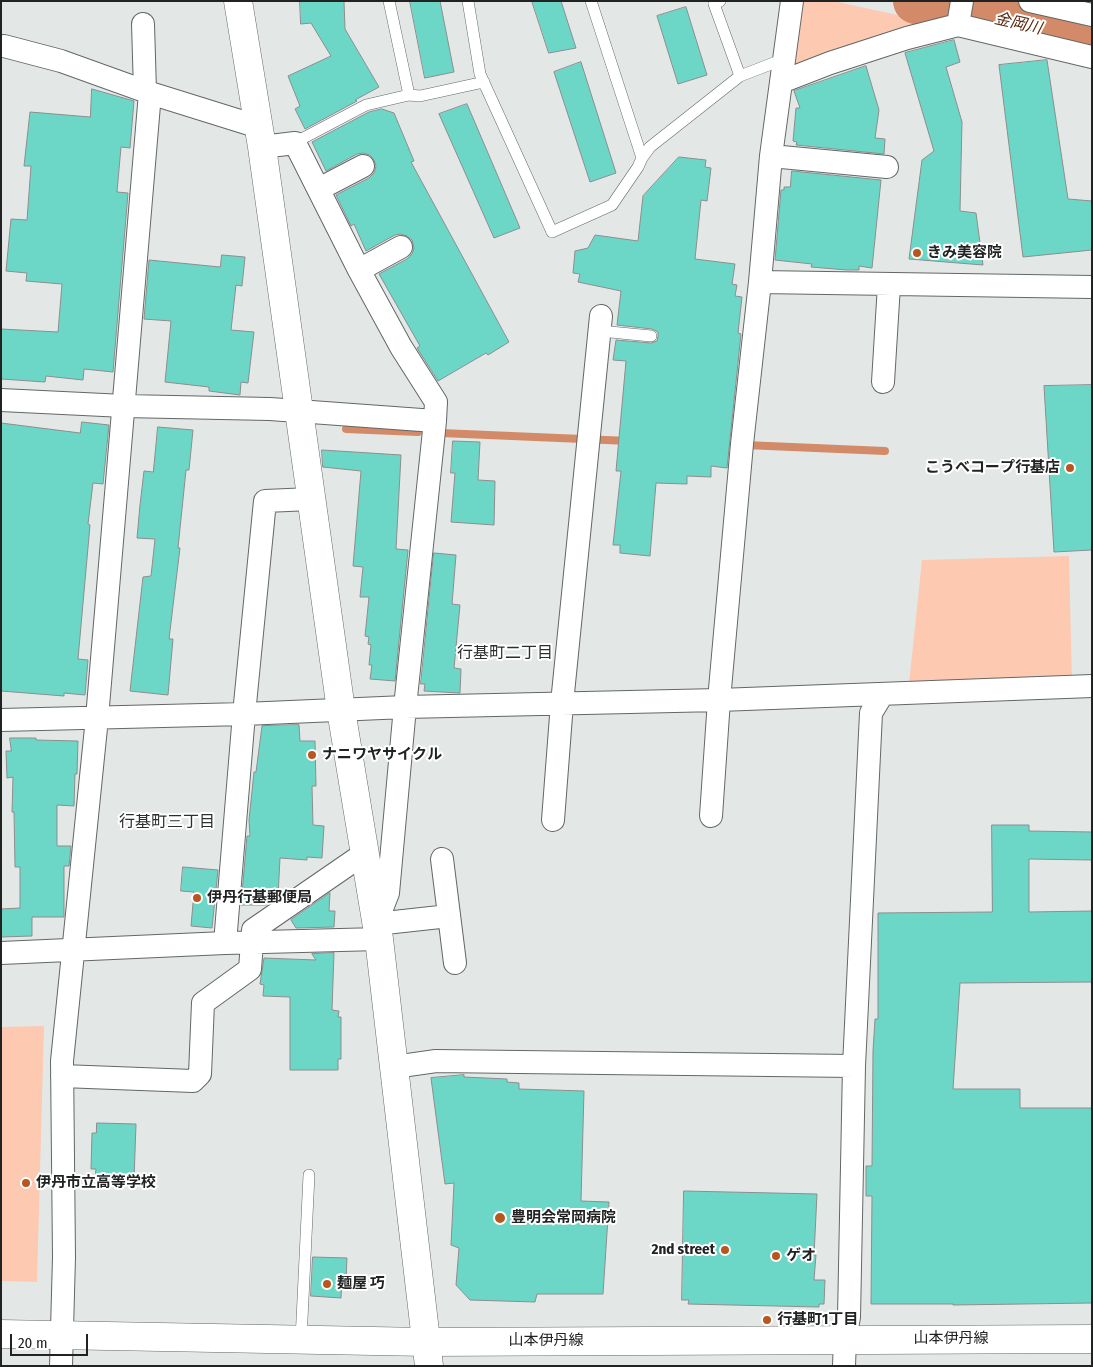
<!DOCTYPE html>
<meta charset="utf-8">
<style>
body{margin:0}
#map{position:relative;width:1093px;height:1367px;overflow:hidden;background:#e3e8e7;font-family:"Fira Sans Condensed",sans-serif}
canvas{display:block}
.frame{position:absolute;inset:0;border:2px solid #212322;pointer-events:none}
.scale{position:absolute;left:10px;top:1334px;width:78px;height:22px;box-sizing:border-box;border:2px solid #212322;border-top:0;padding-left:6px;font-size:15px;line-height:18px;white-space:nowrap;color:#212322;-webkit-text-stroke:4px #fff;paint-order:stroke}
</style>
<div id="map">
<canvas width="1093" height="1367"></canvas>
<div class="frame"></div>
<div class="scale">20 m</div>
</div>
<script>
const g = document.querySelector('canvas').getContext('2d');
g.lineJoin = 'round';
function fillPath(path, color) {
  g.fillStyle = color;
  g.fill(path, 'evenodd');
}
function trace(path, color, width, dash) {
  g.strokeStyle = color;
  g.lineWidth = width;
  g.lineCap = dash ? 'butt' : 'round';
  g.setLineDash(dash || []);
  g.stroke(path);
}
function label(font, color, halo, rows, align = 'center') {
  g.font = font + ' "Fira Sans Condensed","Noto Sans JP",sans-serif';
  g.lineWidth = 4;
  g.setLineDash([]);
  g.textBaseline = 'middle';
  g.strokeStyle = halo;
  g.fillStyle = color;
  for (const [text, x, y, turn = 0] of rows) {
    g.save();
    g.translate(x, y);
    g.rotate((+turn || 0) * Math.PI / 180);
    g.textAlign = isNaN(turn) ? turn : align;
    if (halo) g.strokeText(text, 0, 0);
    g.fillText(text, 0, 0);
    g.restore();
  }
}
fillPath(new Path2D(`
 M 798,1 L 833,1 L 934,23 L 790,76 Z
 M 1069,556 L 1072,682 L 909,684 L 922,560 Z
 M 44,1026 L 37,1282 L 1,1281 L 1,1027 Z`), '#fdc9b1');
trace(new Path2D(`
 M 346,429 L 418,432
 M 441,433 L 629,441
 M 745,445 L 885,451`), '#d38a68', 8);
trace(new Path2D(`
 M 916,1 L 1092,41`), '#d38a68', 46);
const building = new Path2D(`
 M 300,1 L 344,1 L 345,29 L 379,87 L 355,100 L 357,101 L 305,129 L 295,109 L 300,106 L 288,76 L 331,56 L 311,23 L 301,24 Z
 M 410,1 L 440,1 L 454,72 L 425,78 Z
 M 532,1 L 561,1 L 576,48 L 549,53 Z
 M 686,7 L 707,75 L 678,84 L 657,16 Z
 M 954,40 L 960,62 L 946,67 L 962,122 L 960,211 L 976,213 L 983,265 L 909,259 L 922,160 L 934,151 L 905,53 Z
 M 1047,60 L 1068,199 L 1092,201 L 1092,250 L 1023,257 L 999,65 Z
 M 581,62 L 616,173 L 590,182 L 554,72 Z
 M 866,66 L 879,110 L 875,138 L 885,139 L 884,154 L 796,145 L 797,142 L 793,141 L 796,108 L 800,108 L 794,91 Z
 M 92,89 L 134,101 L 130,148 L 121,147 L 117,192 L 128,193 L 113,372 L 84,369 L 83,380 L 46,376 L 45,382 L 1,379 L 1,329 L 58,332 L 62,284 L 26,281 L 27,273 L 6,271 L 11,219 L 27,220 L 31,166 L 24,166 L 30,112 L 90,117 Z
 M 467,104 L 520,228 L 494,238 L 439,114 Z
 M 382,109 L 394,113 L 414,161 L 411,162 L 509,342 L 488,355 L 486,353 L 438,381 L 417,348 L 420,346 L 379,274 L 407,259 L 412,254 L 414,248 L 412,240 L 407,236 L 401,234 L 395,235 L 366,251 L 354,224 L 351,226 L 336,195 L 369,178 L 374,173 L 376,166 L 374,160 L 370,155 L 363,153 L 357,154 L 326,171 L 312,142 L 369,112 Z
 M 679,157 L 706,160 L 705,167 L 711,168 L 707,201 L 701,200 L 695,259 L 735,264 L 732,284 L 737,285 L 735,296 L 742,297 L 738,333 L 741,334 L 727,468 L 711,466 L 711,477 L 687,476 L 687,484 L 656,483 L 650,556 L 620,553 L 620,545 L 613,545 L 621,471 L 616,471 L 626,361 L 613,360 L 616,340 L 651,343 L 657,341 L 658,336 L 658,332 L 652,329 L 617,325 L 621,291 L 578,282 L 580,274 L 573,273 L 575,251 L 588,248 L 595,235 L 638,241 L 643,196 Z
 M 792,171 L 881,180 L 872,268 L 859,266 L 859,270 L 847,270 L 811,267 L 812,264 L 775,260 L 781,190 L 784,190 L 784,187 L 790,187 Z
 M 222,255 L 245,257 L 242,286 L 236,285 L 231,330 L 254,332 L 248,383 L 241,382 L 240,395 L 209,391 L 209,387 L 165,382 L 171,321 L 144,319 L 149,260 L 220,267 Z
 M 1092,385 L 1092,550 L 1054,552 L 1044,386 Z
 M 82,422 L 109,425 L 103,484 L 93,483 L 88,524 L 90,525 L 78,659 L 88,660 L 85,695 L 64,693 L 64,696 L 1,691 L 1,423 L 80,433 Z
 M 158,427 L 193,430 L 189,470 L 186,470 L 178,548 L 180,548 L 169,639 L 173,639 L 168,695 L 130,691 L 143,577 L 151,576 L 155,539 L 137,538 L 140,505 L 144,471 L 153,472 Z
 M 453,441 L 480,442 L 478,480 L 495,481 L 494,525 L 451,522 L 455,473 L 451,473 Z
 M 322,450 L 401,455 L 396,549 L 408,550 L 395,681 L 370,679 L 372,665 L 369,665 L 371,645 L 368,644 L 369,637 L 365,636 L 369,597 L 360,597 L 363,567 L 353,566 L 361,471 L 323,467 Z
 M 434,553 L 456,555 L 452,604 L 460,605 L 454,668 L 461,669 L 460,693 L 424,691 L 425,684 L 421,684 Z
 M 299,725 L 300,741 L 315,741 L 316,786 L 312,786 L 313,825 L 324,826 L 322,858 L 307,857 L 307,860 L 280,858 L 278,897 L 266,905 L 241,905 L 247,836 L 250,836 L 249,820 L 254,772 L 256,772 L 262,726 Z
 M 10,738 L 36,738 L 36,740 L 78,741 L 77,774 L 75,774 L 74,806 L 57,805 L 57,846 L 71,846 L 69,866 L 64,866 L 64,917 L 32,917 L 32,936 L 1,937 L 1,909 L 20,908 L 20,867 L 15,867 L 14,812 L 12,812 L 13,777 L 7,778 L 6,751 L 11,751 Z
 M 992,825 L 1029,825 L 1029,831 L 1092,832 L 1092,860 L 1029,859 L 1029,912 L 1092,911 L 1092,982 L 960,983 L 953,1089 L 1020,1089 L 1020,1108 L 1092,1108 L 1092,1303 L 953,1305 L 953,1304 L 871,1304 L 872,1196 L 866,1196 L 866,1166 L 872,1166 L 873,1051 L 875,1019 L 878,1019 L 878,913 L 992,912 Z
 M 183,867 L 218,870 L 212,928 L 191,926 L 194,892 L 181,891 Z
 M 330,893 L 329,911 L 335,911 L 334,927 L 296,928 L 291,920 Z
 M 334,953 L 332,1010 L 339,1011 L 338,1017 L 341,1017 L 341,1059 L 338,1059 L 338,1070 L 290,1070 L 290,997 L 263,996 L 264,985 L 260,984 L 264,958 L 316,960 L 312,954 Z
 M 464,1075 L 464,1077 L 507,1079 L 507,1082 L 519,1083 L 519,1089 L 584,1091 L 581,1201 L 609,1202 L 603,1294 L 537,1294 L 535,1302 L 470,1300 L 456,1285 L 459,1248 L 451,1245 L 454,1183 L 445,1184 L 431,1078 Z
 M 97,1123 L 136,1124 L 134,1180 L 95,1178 L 96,1169 L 91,1169 L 92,1133 L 96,1133 Z
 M 684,1191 L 817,1194 L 814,1255 L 816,1255 L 814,1280 L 825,1280 L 824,1304 L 819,1304 L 819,1307 L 688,1304 L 689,1300 L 682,1300 Z
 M 313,1257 L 347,1258 L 346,1279 L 342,1278 L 341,1298 L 311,1296 Z`);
fillPath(building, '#6dd7c7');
trace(building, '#8b8e8e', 1);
const service = new Path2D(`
 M 389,1 L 409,95
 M 468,1 L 480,74 L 552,232 L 612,205 L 638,167 L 642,158 L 650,147 L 740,76 L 714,4 L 720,1
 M 591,1 L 642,158
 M 740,76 L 784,59
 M 292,144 L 366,105 L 409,95 L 420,96 L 484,82
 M 600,331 L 651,336
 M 301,1340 L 309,1175`);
const minor = new Path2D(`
 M 1030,1 L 1092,15
 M 143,24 L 145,91
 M 958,25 L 962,1
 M 4,46 L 61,61 L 150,93 L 259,127
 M 781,82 L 830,63 L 907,38 L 958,25 L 1092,57
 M 262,147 L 295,143 L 359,270 L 401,347 L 436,402 L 435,421
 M 771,156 L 887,167
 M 319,189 L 363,166
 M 359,270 L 401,247
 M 760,282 L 1092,287
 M 883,382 L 889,285
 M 1,400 L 124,406 L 270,409 L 435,421 L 405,707 L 388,893 L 376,924 L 449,916
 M 1,720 L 244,714 L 405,707 L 719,700 L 1092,686
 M 711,816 L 719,700 L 742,444 L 760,282 L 771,156 L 792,1
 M 553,820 L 562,703 L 601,316
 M 442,859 L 455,963
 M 225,943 L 244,714 L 265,501 L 311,499
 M 1,953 L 225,943 L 379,939
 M 394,1067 L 436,1061 L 854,1066
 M 62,1076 L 193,1081 L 200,1074 L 203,1003 L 250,969 L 253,930 L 365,853
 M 61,1366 L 64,1257 L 62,1061 L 97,718 L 150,93
 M 844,1366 L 845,1339 L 849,1317 L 854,1066 L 871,713 L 882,695`);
const tertiary = new Path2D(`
 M 238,1 L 262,147 L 341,710 L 379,939 L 429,1366`);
const secondary = new Path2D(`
 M 1,1334 L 426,1342 L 1092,1339`);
trace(service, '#636766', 12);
trace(minor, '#636766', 24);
trace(tertiary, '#636766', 29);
trace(secondary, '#636766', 29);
trace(service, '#fff', 11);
trace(minor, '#fff', 22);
trace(tertiary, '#fff', 28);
trace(secondary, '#fff', 28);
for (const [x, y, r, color] of [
 [917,253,5,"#b9561e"],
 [1070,468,5,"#b9561e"],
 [312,755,5,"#b9561e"],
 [197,898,5,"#b9561e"],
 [26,1183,5,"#b9561e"],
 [500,1218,6,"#b9561e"],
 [725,1250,5,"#b9561e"],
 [776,1256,5,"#b9561e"],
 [327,1284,5,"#b9561e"],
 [767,1320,5,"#b9561e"]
]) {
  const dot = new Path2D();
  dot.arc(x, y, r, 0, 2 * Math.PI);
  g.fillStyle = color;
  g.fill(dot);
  trace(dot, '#fff', 2);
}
label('bold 15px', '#212322', '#fff', [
 ["きみ美容院",927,253],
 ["こうべコープ行基店",1060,468,"right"],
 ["ナニワヤサイクル",322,755],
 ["伊丹行基郵便局",207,898],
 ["伊丹市立高等学校",36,1183],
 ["豊明会常岡病院",511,1218],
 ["2nd street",715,1250,"right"],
 ["ゲオ",786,1256],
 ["麺屋 巧",337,1284],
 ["行基町1丁目",777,1320]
], 'left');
label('15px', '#212322', '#fff', [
 ["山本伊丹線",951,1339],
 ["山本伊丹線",546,1341]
]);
label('italic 16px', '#58280f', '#fff', [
 ["金岡川",1018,24,13]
]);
label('16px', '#2c2f2e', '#fff', [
 ["行基町二丁目",505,654],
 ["行基町三丁目",167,823]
]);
</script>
